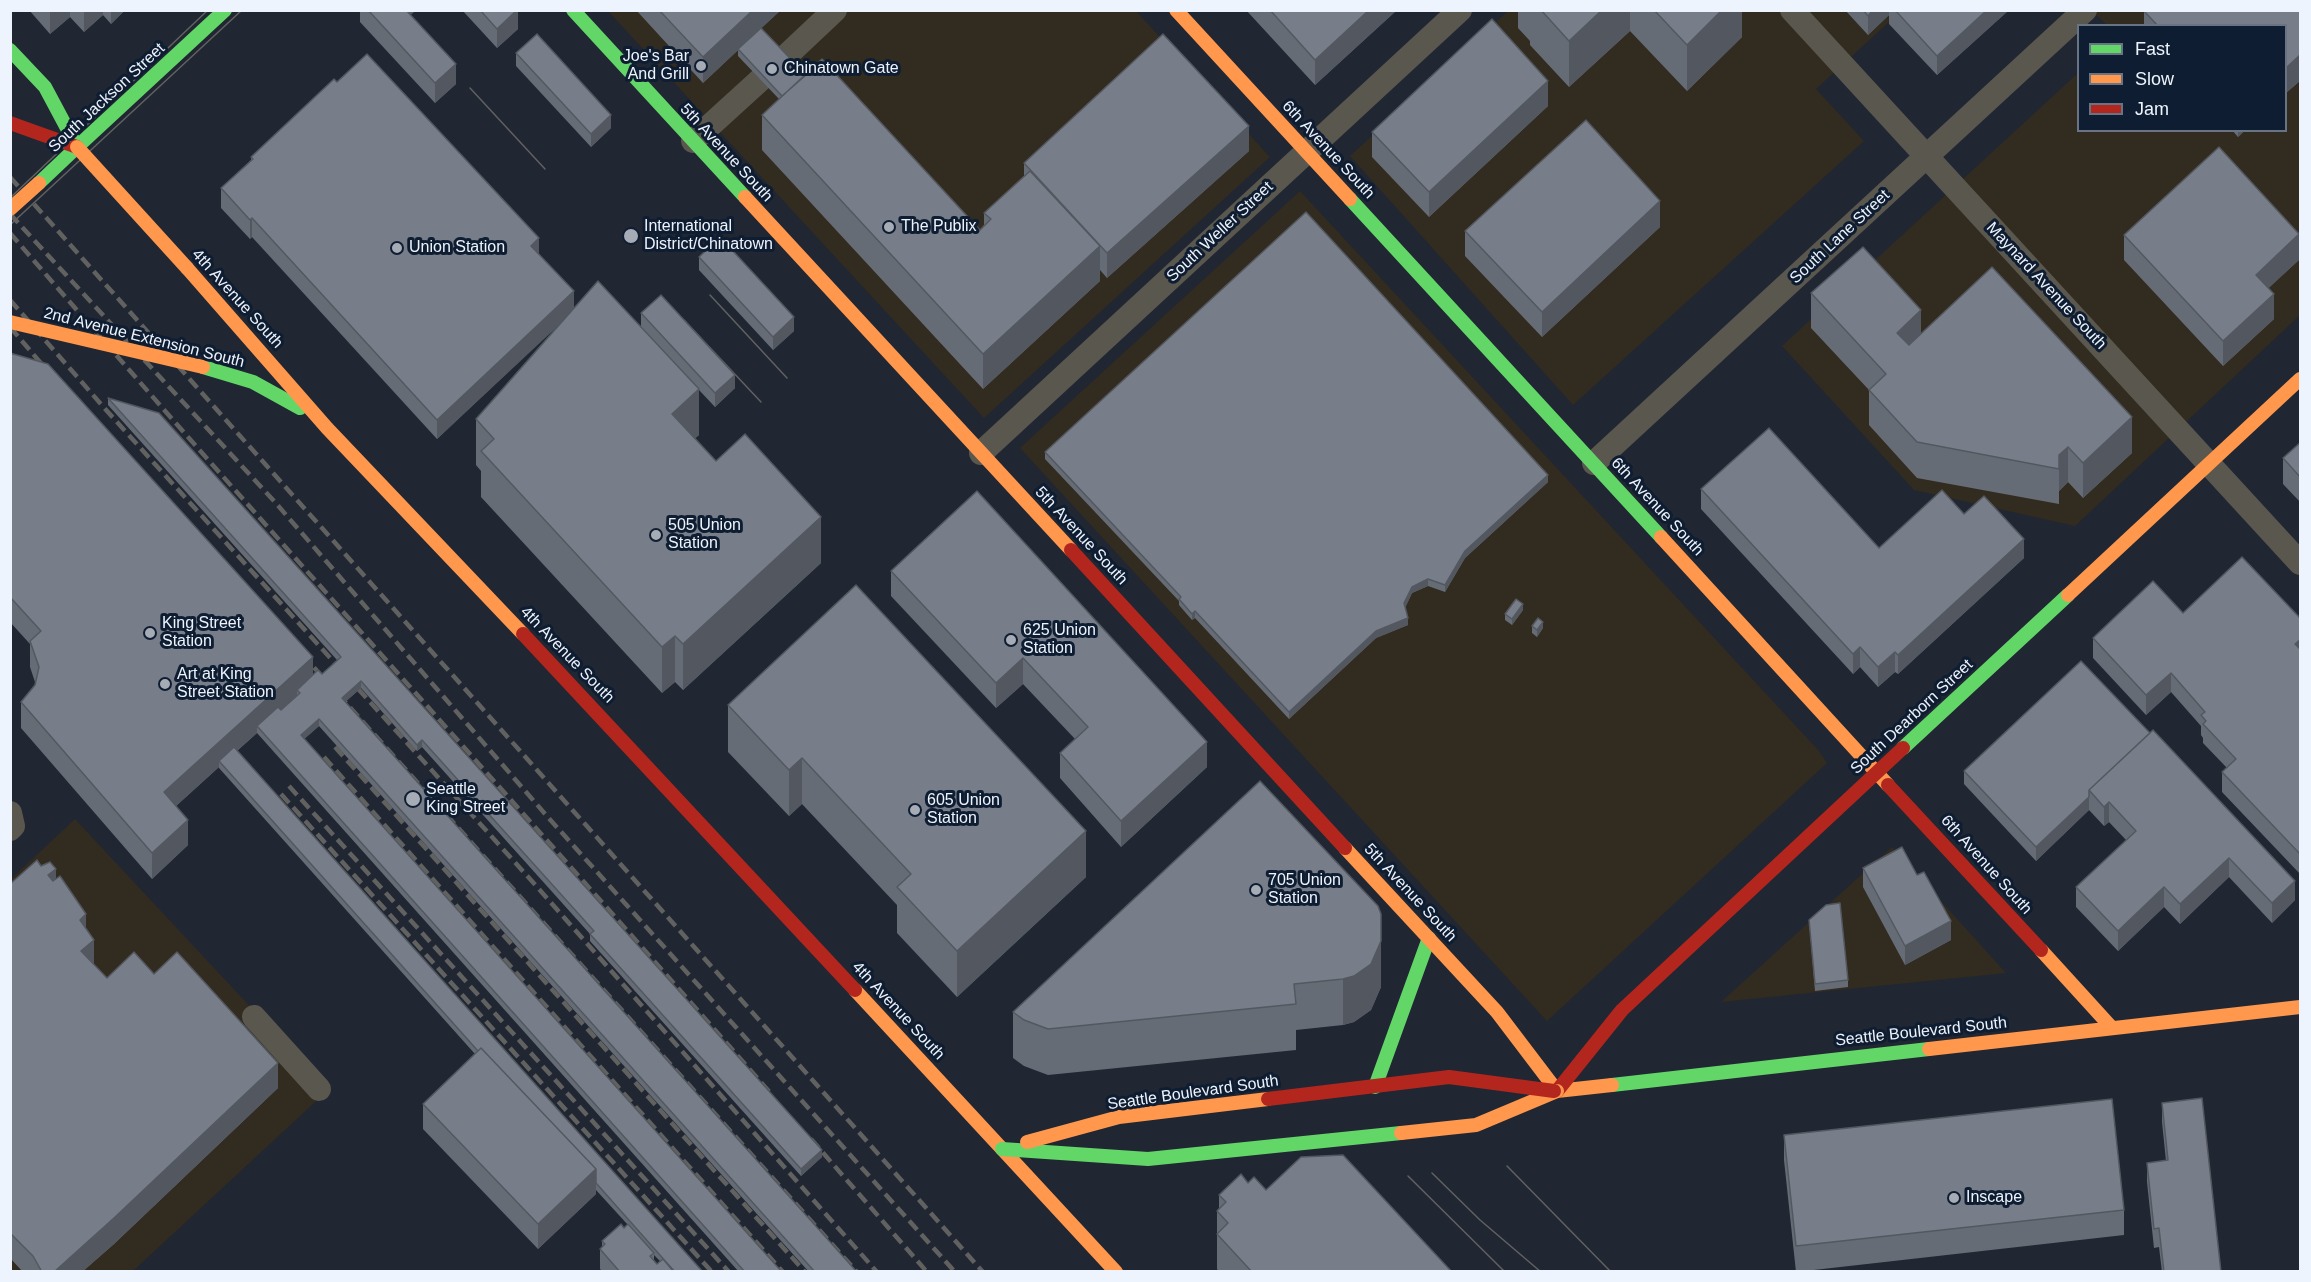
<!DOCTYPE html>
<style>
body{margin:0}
#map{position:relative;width:2311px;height:1282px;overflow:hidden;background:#202733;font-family:Helvetica,sans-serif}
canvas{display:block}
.frame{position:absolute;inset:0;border:12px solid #eef4fd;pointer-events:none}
.legend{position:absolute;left:2077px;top:24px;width:210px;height:108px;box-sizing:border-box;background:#0e1d31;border:2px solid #687383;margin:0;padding:8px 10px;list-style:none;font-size:18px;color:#eef4fd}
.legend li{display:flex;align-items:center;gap:12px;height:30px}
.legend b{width:30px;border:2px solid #687383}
</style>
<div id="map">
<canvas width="2311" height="1282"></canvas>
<div class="frame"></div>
<ul class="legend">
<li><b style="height:8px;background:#63d668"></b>Fast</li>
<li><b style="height:8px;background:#ff974d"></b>Slow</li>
<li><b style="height:8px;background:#b3261e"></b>Jam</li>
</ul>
</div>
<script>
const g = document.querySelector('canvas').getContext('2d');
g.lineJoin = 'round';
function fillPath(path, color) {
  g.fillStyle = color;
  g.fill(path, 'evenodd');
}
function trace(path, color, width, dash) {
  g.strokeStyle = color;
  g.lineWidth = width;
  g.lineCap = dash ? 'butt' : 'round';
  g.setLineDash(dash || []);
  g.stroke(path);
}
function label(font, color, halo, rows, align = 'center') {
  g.font = font + ' Helvetica,sans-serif';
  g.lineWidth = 6;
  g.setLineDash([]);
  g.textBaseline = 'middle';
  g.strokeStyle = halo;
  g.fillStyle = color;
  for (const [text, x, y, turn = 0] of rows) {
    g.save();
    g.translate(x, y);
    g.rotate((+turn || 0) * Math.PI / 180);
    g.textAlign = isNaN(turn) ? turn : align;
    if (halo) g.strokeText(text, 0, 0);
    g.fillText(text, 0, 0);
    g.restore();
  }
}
fillPath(new Path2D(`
 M 608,11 L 1136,11 L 1270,157 L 984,418 Z
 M 1508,11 L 1901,11 L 1816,89 L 1864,141 L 1573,405 L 1350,156 Z
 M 2092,11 L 2300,11 L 2300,315 L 2075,526 L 1914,490 L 1782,346 L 2078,73 L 2078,130 L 2286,130 L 2286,26 L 2107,25 Z
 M 1300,191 L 1819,751 L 1827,763 L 1547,1021 L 1020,448 Z
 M 75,819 L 328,1090 L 133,1271 L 11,1272 L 11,879 Z
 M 1892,847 L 2006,973 L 1721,1002 Z`), '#322b1f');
trace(new Path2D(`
 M 1792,10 L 2300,563
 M 784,58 L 835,10
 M 693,141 L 760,80
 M 981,453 L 1460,10
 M 1594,463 L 2085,10
 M 10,813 L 13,826 L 10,829
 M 254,1017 L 319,1089`), '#5a574e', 24);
trace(new Path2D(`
 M 573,10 L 745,197
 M 10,50 L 45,87 L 77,147
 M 77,147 L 225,10
 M 39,183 L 77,147
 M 1350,199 L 1661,537
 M 203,367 L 253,382 L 300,408
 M 1903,748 L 2068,595
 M 1612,1085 L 1929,1049
 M 1375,1087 L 1429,938`), '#63d668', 14);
trace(new Path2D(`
 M 1176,10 L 1350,199
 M 745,197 L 1071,550
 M 187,268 L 327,428 L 523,634
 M 1661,537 L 1888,785
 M 2068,595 L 2300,379
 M 1345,848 L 1497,1012 L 1557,1091 L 1612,1085
 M 2041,950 L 2112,1028
 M 855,990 L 1116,1272
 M 1929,1049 L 2300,1007`), '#ff974d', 14);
trace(new Path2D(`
 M 10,123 L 77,147
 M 1071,550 L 1345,848
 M 523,634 L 855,990
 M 1888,785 L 2041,950
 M 1557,1091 L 1622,1010 L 1903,748`), '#b3261e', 14);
trace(new Path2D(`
 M 470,88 L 545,169
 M 10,198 L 208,10
 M 10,225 L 242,10
 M 710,295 L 787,378
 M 684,320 L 761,402
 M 1507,1166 L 1611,1272
 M 1432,1173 L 1480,1220 L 1541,1272
 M 1408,1176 L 1505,1272`), '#616160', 1.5);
trace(new Path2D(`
 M 10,177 L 983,1272
 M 10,214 L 274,501 L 546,815 L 955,1272
 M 10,233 C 261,524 520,807 773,1096
 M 10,300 L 107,411 L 530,879 L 877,1272
 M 10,327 L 51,375
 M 302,654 L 857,1272
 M 335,747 L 805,1272
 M 324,757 L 783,1272
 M 289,786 L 729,1272
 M 281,794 L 712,1272
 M 811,1139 L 927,1272`), '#616160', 4.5, [12, 6]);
trace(new Path2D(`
 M 1002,1149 L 1148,1159 L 1401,1133`), '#63d668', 14);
trace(new Path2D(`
 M 77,147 L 187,268
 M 10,209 L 39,183
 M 10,322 L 203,367
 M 1401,1133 L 1476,1125 L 1557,1091
 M 1027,1142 L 1119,1117 L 1268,1099`), '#ff974d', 14);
trace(new Path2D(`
 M 1268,1099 L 1449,1077 L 1554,1091`), '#b3261e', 14);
fillPath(new Path2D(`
 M 29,10 L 125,10 L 111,24 L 103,15 L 84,32 L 70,17 L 50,34 Z
 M 360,10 L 416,10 L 410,15 L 456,84 L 435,103 L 360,22 Z
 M 462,10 L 518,10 L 518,29 L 497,48 Z
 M 636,10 L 781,10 L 761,28 L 806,75 L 980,230 L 984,225 L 984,213 L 1024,176 L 1024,163 L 1249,151 L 1107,278 L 1100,270 L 1100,281 L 983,389 L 762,150 L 762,115 L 779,99 L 738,56 L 738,50 L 703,83 Z
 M 1246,10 L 1397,10 L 1315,85 Z
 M 1518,10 L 1742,10 L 1742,37 L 1687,91 L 1630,31 L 1569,87 L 1530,45 L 1530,41 L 1518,28 Z
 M 1845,10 L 2009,10 L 1937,75 L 1889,24 L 1889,15 L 1868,35 Z
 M 2301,10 L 2301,80 L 2286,93 L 2286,26 L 2144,26 L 2144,11 Z
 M 516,53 L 611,128 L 591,147 L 516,66 Z
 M 1548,106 L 1429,217 L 1372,157 L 1372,132 Z
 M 2232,130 L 2245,130 L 2238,137 Z
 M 251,157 L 539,254 L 574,308 L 641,326 L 641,313 L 735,388 L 715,407 L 699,390 L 699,435 L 695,438 L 716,461 L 821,563 L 683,690 L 675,682 L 662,693 L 481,497 L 481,471 L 476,465 L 476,419 L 562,321 L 437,439 L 252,237 L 250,239 L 221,208 L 221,188 L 251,160 Z
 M 1660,227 L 1542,337 L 1465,256 L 1465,231 Z
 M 2124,235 L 2299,260 L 2268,288 L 2274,319 L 2223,366 L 2124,260 Z
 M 699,257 L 794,331 L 773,350 L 699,270 Z
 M 1811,293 L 1921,333 L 2132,453 L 2083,498 L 2068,482 L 2059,491 L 2059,504 L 1917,478 L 1869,425 L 1869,390 L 1811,328 Z
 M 10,353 L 313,675 L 322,674 L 337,660 L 108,405 L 108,398 L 822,1157 L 801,1176 L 590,941 L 590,934 L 422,747 L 417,751 L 361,688 L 345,702 L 857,1272 L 809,1272 L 319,726 L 304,739 L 782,1272 L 739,1272 L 257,733 L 237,751 L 703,1272 L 603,1272 L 600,1269 L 600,1249 L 602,1247 L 602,1241 L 624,1228 L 628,1225 L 596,1190 L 596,1194 L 538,1249 L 423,1129 L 423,1104 L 475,1054 L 219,768 L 219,767 L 176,806 L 188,845 L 152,879 L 21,728 L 21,702 L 35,685 L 35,682 L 30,667 L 30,644 L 10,622 ZM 654,1255 L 660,1261 L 657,1264 L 654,1261 Z
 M 2301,442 L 2301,503 L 2283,484 L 2283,458 Z
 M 1045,452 L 1548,482 L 1465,558 L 1445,592 L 1428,586 L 1412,593 L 1405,608 L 1408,625 L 1376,638 L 1289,719 L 1195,618 L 1192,620 L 1179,605 L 1179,601 L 1045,459 Z
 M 1701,489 L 1879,548 L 1964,514 L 2024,558 L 1898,674 L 1895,672 L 1878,687 L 1860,667 L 1853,674 L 1701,509 Z
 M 891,571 L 1207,767 L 1121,847 L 1060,778 L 1060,753 L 1075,739 L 1023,684 L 996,708 L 891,596 Z
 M 1523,610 L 1512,625 L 1505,620 L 1505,614 Z
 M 2183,613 L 2301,619 L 2301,875 L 2222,792 L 2222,772 L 2227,768 L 2203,743 L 2203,738 L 2201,735 L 2201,726 L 2171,692 L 2146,715 L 2093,658 L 2093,638 Z
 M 1532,626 L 1543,628 L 1537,637 L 1532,633 Z
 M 2081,661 L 2295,900 L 2272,923 L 2229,877 L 2180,924 L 2164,907 L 2118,951 L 2076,907 L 2076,887 L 2126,840 L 2109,822 L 2104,826 L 2089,810 L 2036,861 L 1964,784 L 1964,771 Z
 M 728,705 L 1086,877 L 957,997 L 897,933 L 897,905 L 802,804 L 789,816 L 728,752 Z
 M 1260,781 L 1381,987 L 1371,1010 L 1354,1022 L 1343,1025 L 1296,1030 L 1296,1050 L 1048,1075 L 1024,1066 L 1013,1058 L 1013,1012 Z
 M 41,866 L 56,879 L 86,929 L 94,965 L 107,978 L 154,974 L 278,1088 L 114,1244 L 82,1272 L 23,1272 L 10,1258 L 10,884 Z
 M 1863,868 L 1917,875 L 1951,940 L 1905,965 L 1863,887 Z
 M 1809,920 L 1848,980 L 1848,987 L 1815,991 Z
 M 2162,1103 L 2221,1272 L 2162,1272 L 2159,1247 L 2154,1248 L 2147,1182 L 2147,1163 L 2166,1161 L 2162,1122 Z
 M 1784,1135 L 2124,1210 L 2124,1235 L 1796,1272 L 1784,1160 Z
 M 1248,1183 L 1266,1190 L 1452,1272 L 1219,1272 L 1217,1269 L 1217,1211 L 1219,1208 L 1219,1195 Z`), '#666c76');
fillPath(new Path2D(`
 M 50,10 L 70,10 L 70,17 L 50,34 Z
 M 84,10 L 103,10 L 103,15 L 84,32 Z
 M 111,10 L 125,10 L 111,24 Z
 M 401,10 L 416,10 L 401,24 Z
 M 517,10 L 518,10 L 518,29 L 497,48 L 497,29 Z
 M 753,10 L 781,10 L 703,83 L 703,57 Z
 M 1369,10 L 1397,10 L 1315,85 L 1315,60 Z
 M 1602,10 L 1630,10 L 1630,31 L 1569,87 L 1569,41 Z
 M 1722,10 L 1742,10 L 1742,37 L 1687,91 L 1687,45 Z
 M 1873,10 L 1889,10 L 1889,15 L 1868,35 L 1868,16 Z
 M 1987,10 L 2009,10 L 1937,75 L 1937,56 Z
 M 2301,54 L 2301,80 L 2286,93 L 2286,68 Z
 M 456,64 L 456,84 L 435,103 L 435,83 Z
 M 1548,81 L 1548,106 L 1429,217 L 1429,192 Z
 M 611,115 L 611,128 L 591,147 L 591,134 Z
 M 1249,126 L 1249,151 L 1107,278 L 1107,253 Z
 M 2238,130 L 2245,130 L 2238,137 Z
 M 1660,201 L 1660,227 L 1542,337 L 1542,312 Z
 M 252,218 L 252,237 L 250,239 L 250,220 Z
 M 2299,234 L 2299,260 L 2256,300 L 2256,275 Z
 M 539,238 L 539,258 L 531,246 Z
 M 1100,246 L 1100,281 L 983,389 L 983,354 Z
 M 574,291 L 574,311 L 437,439 L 437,420 Z
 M 2274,294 L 2274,319 L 2223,366 L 2223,341 Z
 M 1921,310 L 1921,346 L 1897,368 L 1897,333 Z
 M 794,317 L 794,331 L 773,350 L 773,337 Z
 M 735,375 L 735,388 L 715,407 L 715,393 Z
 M 699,389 L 699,435 L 672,460 L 672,414 Z
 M 2132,417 L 2132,453 L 2083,498 L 2083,463 Z
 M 2068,447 L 2068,482 L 2059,491 L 2059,504 L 2059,455 Z
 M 1548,475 L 1548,482 L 1465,558 L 1445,592 L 1445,585 L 1465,551 Z
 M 821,517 L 821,563 L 683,690 L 683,644 Z
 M 2024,539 L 2024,558 L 1898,674 L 1898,655 Z
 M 1428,579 L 1428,586 L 1412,593 L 1404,610 L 1404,603 L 1412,587 Z
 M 1523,604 L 1523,610 L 1512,625 L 1512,619 Z
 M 1195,611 L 1195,618 L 1192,620 L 1192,614 Z
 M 1408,618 L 1408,625 L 1376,638 L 1289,719 L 1289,712 L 1376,631 Z
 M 1543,622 L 1543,628 L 1537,637 L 1537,630 Z
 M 675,636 L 675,682 L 662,693 L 662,647 Z
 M 2301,639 L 2301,659 L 2295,644 Z
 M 1860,647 L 1860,667 L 1853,674 L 1853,654 Z
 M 1895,652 L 1895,672 L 1878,687 L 1878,667 Z
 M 313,657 L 313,682 L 297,690 L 297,697 L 260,730 L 257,726 L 257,733 L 222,764 L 219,761 L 219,767 L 164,817 L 164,792 Z
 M 1023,658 L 1023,684 L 996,708 L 996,683 Z
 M 2171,673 L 2171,692 L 2146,715 L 2146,695 Z
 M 361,681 L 361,688 L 342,705 L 342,698 Z
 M 319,719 L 319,726 L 301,742 L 301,735 Z
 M 422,740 L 422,747 L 417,751 L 417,745 Z
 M 1207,742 L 1207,767 L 1121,847 L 1121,821 Z
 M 802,758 L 802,804 L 789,816 L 789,770 Z
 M 2089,797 L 2089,810 L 2036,861 L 2036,847 Z
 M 2109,802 L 2109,822 L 2104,826 L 2104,807 Z
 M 188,820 L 188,845 L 152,879 L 152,853 Z
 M 1086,831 L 1086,877 L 957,997 L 957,951 Z
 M 2229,858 L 2229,877 L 2180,924 L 2180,904 Z
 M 56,869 L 56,894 L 48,875 Z
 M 2295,881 L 2295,900 L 2272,923 L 2272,903 Z
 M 2164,887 L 2164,907 L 2118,951 L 2118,931 Z
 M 86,914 L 86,940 L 80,920 Z
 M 1381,914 L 1381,987 L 1371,1010 L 1354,1022 L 1343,1025 L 1343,979 Z
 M 1951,921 L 1951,940 L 1905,965 L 1905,946 Z
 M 94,940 L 94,965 L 81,951 Z
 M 278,1063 L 278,1088 L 114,1244 L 82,1272 L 54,1272 Z
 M 822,1150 L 822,1157 L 801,1176 L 801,1169 Z
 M 596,1169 L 596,1194 L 538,1249 L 538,1224 Z`), '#535860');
const building = new Path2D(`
 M 368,10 L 406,10 L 456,64 L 435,83 Z
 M 480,10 L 517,10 L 497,29 Z
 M 659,10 L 753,10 L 703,57 Z
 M 1270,10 L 1369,10 L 1315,60 Z
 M 1541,10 L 1602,10 L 1569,41 Z
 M 1654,10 L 1722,10 L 1687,45 Z
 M 1863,10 L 1873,10 L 1868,16 Z
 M 1895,10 L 1987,10 L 1937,56 Z
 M 2301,10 L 2301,54 L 2286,68 L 2286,26 L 2158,26 L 2144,11 Z
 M 1492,19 L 1548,81 L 1429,192 L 1372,132 Z
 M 761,28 L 806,75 L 782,96 L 738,49 Z
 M 537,34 L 611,115 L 591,134 L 516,53 Z
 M 1163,34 L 1249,126 L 1107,253 L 1024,163 Z
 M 367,54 L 539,238 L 531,246 L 574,291 L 437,420 L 252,218 L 250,220 L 221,188 L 253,159 L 251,157 L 334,79 L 337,82 Z
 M 822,59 L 980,230 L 991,219 L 984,213 L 1030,171 L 1100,246 L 983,354 L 762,115 Z
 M 1586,120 L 1660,201 L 1542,312 L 1465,231 Z
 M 2219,147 L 2299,234 L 2256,275 L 2274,294 L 2223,341 L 2124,235 Z
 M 1306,212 L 1548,475 L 1465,551 L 1445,585 L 1428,579 L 1412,587 L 1404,603 L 1408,618 L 1376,631 L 1289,712 L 1195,611 L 1192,614 L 1179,599 L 1181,597 L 1045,452 Z
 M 720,237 L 794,317 L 773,337 L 699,257 Z
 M 1863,247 L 1921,310 L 1897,333 L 1909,345 L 1992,267 L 2132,417 L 2083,463 L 2068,447 L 2059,455 L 2059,469 L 1917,442 L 1869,390 L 1886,374 L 1811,293 Z
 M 598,281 L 699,389 L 672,414 L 716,461 L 745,434 L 821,517 L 683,644 L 675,636 L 662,647 L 481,451 L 494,439 L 476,419 Z
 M 661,295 L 735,375 L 715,393 L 641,313 Z
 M 10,353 L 48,364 L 313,657 L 164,792 L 188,820 L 152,853 L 21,702 L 35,685 L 39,667 L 30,641 L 41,631 L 10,597 Z
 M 108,398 L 159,413 L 822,1150 L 801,1169 L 590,934 L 594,931 L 422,740 L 417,745 L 361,681 L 342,698 L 857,1272 L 815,1272 L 319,719 L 301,735 L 782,1272 L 745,1272 L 257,726 L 278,707 L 281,710 L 300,693 L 297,690 L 318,670 L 322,674 L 341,657 Z
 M 1769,428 L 1879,548 L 1942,490 L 1964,514 L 1984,496 L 2024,539 L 1898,655 L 1895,652 L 1878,667 L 1860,647 L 1853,654 L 1701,489 Z
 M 2301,442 L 2301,478 L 2283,458 Z
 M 977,491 L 1207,742 L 1121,821 L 1060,753 L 1088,727 L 1023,658 L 996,683 L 891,571 Z
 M 2242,557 L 2301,619 L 2301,639 L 2295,644 L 2301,650 L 2301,855 L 2222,772 L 2236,759 L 2203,724 L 2206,721 L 2201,715 L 2205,712 L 2171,673 L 2146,695 L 2093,638 L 2153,581 L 2183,613 Z
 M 856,585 L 1086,831 L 957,951 L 897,887 L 911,874 L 802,758 L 789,770 L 728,705 Z
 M 1516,599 L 1523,604 L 1512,619 L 1505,614 Z
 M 1538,618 L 1543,622 L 1537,630 L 1532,626 Z
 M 2081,661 L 2150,733 L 2089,790 L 2089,797 L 2036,847 L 1964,771 Z
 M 2153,730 L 2295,881 L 2272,903 L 2229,858 L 2180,904 L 2164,887 L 2118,931 L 2076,887 L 2136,831 L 2109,802 L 2104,807 L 2089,790 Z
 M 234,747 L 703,1272 L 675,1272 L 596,1183 L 596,1169 L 481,1048 L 478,1051 L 219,761 Z
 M 1260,781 L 1378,906 L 1381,914 L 1381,941 L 1371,964 L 1354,976 L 1343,979 L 1294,984 L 1296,1004 L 1048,1029 L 1024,1020 L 1013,1012 Z
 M 1902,847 L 1917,875 L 1924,872 L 1951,921 L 1905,946 L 1863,868 Z
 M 37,860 L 41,866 L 50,862 L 56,869 L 48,875 L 53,881 L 60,876 L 86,914 L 80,920 L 94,940 L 81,951 L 107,978 L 134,952 L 154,974 L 177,952 L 278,1063 L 114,1218 L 54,1272 L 42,1272 L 33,1256 L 10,1233 L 10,884 Z
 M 1840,903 L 1848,980 L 1815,984 L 1809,920 L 1826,905 Z
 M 481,1048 L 596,1169 L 538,1224 L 423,1104 Z
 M 2202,1098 L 2221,1272 L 2164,1272 L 2159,1228 L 2154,1229 L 2147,1163 L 2168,1160 L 2162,1103 Z
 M 2112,1099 L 2124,1210 L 1796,1246 L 1784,1135 Z
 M 1343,1155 L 1452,1272 L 1252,1272 L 1217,1234 L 1228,1223 L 1217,1211 L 1226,1202 L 1219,1195 L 1241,1174 L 1248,1183 L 1254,1177 L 1266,1190 L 1301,1157 Z
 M 621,1224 L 624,1228 L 628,1224 L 654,1253 L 650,1256 L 657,1264 L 663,1259 L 674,1272 L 620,1272 L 600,1249 L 605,1244 L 602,1241 Z`);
fillPath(building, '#777e89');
trace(building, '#535860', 1.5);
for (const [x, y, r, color] of [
 [701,66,6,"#a6acb6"],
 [772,69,6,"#a6acb6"],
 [889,227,6,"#a6acb6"],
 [631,236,8,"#a6acb6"],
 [397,248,6,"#a6acb6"],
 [656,535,6,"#a6acb6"],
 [150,633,6,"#a6acb6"],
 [1011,640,6,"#a6acb6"],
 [165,684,6,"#a6acb6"],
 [413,799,8,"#a6acb6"],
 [915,810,6,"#a6acb6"],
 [1256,890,6,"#a6acb6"],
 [1954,1198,6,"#a6acb6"]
]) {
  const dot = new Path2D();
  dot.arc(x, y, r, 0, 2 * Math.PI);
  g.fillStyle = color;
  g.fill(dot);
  trace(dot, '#0e1d31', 2);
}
label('16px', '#eef4fd', '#0e1d31', [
 ["Joe's Bar",689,57,"right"],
 ["And Grill",689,75,"right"],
 ["Chinatown Gate",784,69],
 ["International",644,227],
 ["District/Chinatown",644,245],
 ["The Publix",901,227],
 ["Union Station",409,248],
 ["505 Union",668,526],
 ["Station",668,544],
 ["King Street",162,624],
 ["Station",162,642],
 ["625 Union",1023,631],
 ["Station",1023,649],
 ["Art at King",177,675],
 ["Street Station",177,693],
 ["Seattle",426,790],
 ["King Street",426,808],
 ["605 Union",927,801],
 ["Station",927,819],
 ["705 Union",1268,881],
 ["Station",1268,899],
 ["Inscape",1966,1198]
], 'left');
label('16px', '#eef4fd', '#0e1d31', [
 ["South Jackson Street",107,98,-43],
 ["6th Avenue South",1328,150,47],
 ["5th Avenue South",726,153,47],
 ["South Weller Street",1220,232,-43],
 ["South Lane Street",1840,237,-43],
 ["Maynard Avenue South",2046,286,47],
 ["4th Avenue South",237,299,48],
 ["2nd Avenue Extension South",144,338,14],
 ["6th Avenue South",1657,507,47],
 ["5th Avenue South",1081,536,47],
 ["4th Avenue South",567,655,46],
 ["South Dearborn Street",1912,717,-43],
 ["6th Avenue South",1986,865,48],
 ["5th Avenue South",1410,893,47],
 ["4th Avenue South",898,1011,47],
 ["Seattle Boulevard South",1921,1032,-6],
 ["Seattle Boulevard South",1193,1093,-8]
]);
</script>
